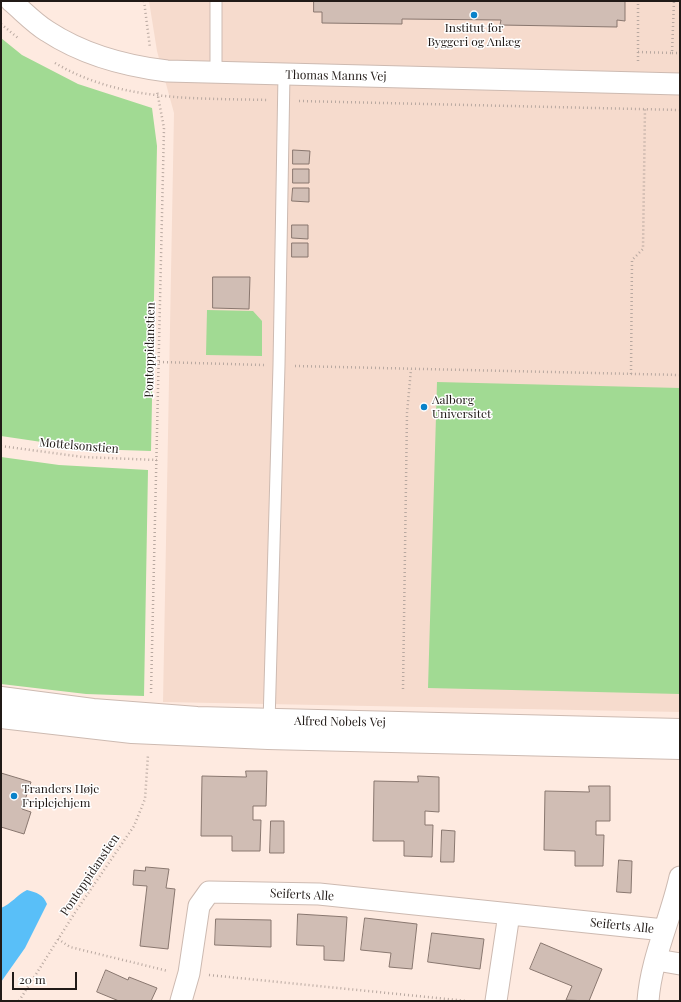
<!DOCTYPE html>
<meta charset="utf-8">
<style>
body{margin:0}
#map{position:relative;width:681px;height:1002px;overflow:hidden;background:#feeae0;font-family:"Playfair Display",serif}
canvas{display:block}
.frame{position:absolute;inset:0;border:2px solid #211a17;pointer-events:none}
.scale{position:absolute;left:12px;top:972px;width:65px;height:18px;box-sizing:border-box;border:2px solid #211a17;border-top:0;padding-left:5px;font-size:12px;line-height:14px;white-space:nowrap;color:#211a17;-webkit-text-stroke:3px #fff;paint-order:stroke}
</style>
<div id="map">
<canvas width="681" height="1002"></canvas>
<div class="frame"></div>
<div class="scale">20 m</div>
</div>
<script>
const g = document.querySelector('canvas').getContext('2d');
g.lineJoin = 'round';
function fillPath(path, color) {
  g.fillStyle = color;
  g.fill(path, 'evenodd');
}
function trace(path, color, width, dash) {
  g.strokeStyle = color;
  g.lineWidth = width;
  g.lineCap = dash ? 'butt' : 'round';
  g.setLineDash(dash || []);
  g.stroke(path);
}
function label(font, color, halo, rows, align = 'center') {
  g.font = font + ' "Playfair Display",serif';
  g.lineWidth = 3;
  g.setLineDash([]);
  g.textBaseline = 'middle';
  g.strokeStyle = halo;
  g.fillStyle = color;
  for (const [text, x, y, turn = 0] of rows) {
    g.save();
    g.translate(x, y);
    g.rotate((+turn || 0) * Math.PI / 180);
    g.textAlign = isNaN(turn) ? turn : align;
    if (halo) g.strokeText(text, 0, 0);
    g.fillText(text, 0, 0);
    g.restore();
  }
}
fillPath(new Path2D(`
 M 149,1 L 680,1 L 680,712 L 163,702 L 174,113 L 157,51 Z`), '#f6dbcd');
fillPath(new Path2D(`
 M 1,38 L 22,55 L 78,84 L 152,108 L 157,146 L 151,451 L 89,449 L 1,436 Z
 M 207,310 L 253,311 L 262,321 L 262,356 L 206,355 Z
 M 437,382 L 680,388 L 680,694 L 428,688 Z
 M 1,457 L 59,465 L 148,470 L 144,696 L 86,694 L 1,684 Z`), '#a1da93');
fillPath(new Path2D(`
 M 27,890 C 37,893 43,894 47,904 L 25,948 L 1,982 L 1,908 C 11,904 17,895 27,890 Z`), '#59bff8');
const building = new Path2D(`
 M 314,1 L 625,1 L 625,21 L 617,20 L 617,27 L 500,25 L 501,20 L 402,19 L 402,24 L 322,23 L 322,12 L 314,12 Z
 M 293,150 L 310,151 L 309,164 L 293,164 Z
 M 293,169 L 309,169 L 309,183 L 293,183 Z
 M 293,188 L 309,188 L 309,202 L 292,201 Z
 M 292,225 L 308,225 L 308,239 L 292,238 Z
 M 292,243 L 308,243 L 308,257 L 292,257 Z
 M 213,277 L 250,277 L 249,309 L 213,308 Z
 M 246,771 L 267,771 L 266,806 L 253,806 L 253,820 L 261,820 L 260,851 L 232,851 L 232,836 L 201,836 L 202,776 L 246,777 Z
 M 1,773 L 31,782 L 22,809 L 31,812 L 24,834 L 1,827 Z
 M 418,776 L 439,777 L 439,812 L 425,811 L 425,825 L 433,825 L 432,857 L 404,856 L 404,841 L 373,841 L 374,781 L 418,782 Z
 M 589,786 L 610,786 L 610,821 L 596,821 L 596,835 L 604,835 L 603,866 L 575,866 L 575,851 L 544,850 L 545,791 L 589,792 Z
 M 271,821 L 284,821 L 284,853 L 270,853 Z
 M 442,830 L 455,831 L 454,862 L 441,862 Z
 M 619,860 L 632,861 L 631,893 L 617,892 Z
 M 146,867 L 169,869 L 166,888 L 175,889 L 168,949 L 140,946 L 147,886 L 133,885 L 134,870 L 145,871 Z
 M 298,914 L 347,917 L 344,961 L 324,960 L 324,946 L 297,945 Z
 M 365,918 L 417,924 L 412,969 L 389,967 L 391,953 L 361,950 Z
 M 216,919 L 271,920 L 271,947 L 215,945 Z
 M 432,933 L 484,939 L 480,969 L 428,962 Z
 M 541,943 L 602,969 L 589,1001 L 566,1000 L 572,986 L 530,969 Z
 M 106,970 L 128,980 L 129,977 L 157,988 L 151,1001 L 119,1001 L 97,992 Z`);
fillPath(building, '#d0bdb4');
trace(building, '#89776f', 1);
const service = new Path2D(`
 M 216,1 L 216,73
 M 269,723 L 279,365 L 284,74`);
const minor = new Path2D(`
 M 11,1 C 23,11 34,23 47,31 C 82,54 125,66 167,71 L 680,84
 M 657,960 L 680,964
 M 181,1001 L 189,973 L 199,906 L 209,892 L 319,894 L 664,930
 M 496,1001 L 509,914
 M 648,1001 C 651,959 671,918 680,877`);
const tertiary = new Path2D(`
 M 1,698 L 93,710 L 197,718 L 680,730
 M 1,717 L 132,732 L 268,738 L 680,748`);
trace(service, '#cdbab1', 13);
trace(minor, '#cdbab1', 23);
trace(tertiary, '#cdbab1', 24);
trace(new Path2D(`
 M 144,1 L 150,48
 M 1,24 L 18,38
 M 638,52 L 672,53 L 674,1
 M 672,53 L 680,53
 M 638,61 L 638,1
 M 55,63 C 121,102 194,98 268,100
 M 299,101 L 680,110
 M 159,362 L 264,365
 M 295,366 L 680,375
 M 631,374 L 632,260 L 643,249 L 645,108
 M 1,446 L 83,457 L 157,460
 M 403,689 L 407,413 L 411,369
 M 151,693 L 164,128 L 157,91
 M 58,939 L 70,947 L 168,971
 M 209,975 L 467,1001
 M 19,1001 L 76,911 L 134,826 L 145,799 L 148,755`), '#b8a8a0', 2.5, [1, 3]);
trace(service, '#fff', 11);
trace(minor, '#fff', 21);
trace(tertiary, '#fff', 22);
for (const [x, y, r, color] of [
 [474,15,4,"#0882ca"],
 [424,407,4,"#0882ca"],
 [14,796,4,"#0882ca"]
]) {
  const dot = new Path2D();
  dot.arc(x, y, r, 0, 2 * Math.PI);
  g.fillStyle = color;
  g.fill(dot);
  trace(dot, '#fff', 1.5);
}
label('12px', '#211a17', '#fff', [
 ["Institut for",474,28,"center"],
 ["Byggeri og Anlæg",474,42,"center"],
 ["Aalborg",432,400],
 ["Universitet",432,414],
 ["Tranders Høje",22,789],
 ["Friplejehjem",22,803]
], 'left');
label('12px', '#211a17', '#fff', [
 ["Thomas Manns Vej",336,76,1],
 ["Pontoppidanstien",150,350,-89],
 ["Mottelsonstien",79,446,5],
 ["Alfred Nobels Vej",340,722,1],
 ["Pontoppidanstien",90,875,-56],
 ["Seiferts Alle",302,895,3],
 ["Seiferts Alle",622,926,6]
]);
</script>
